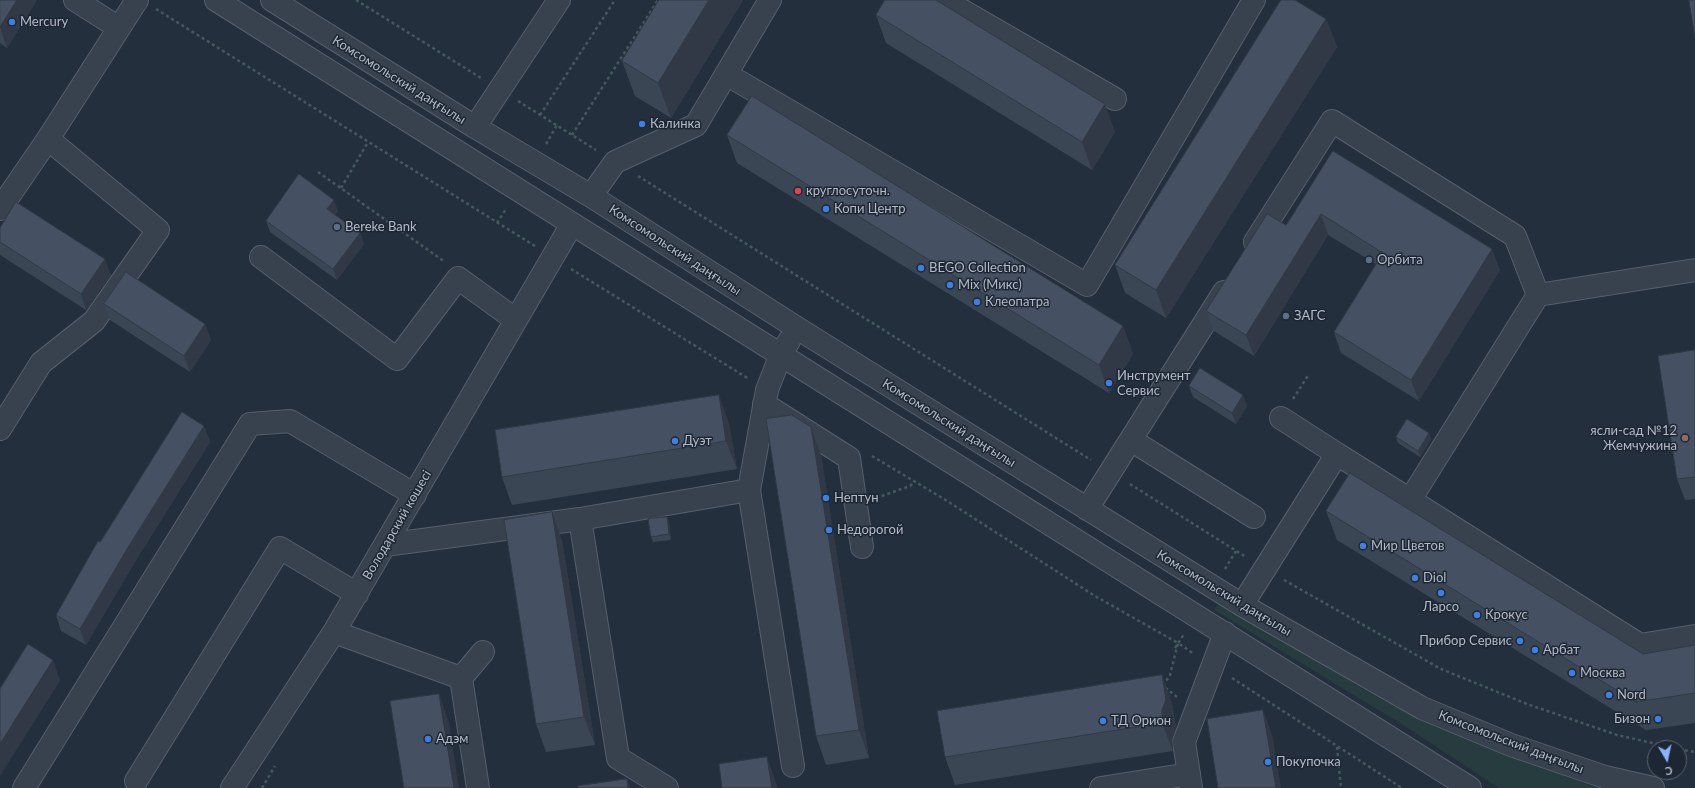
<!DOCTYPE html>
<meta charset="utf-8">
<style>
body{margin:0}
#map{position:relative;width:1695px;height:788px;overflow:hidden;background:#242f3e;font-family:Lato,sans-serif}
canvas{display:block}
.north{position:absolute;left:1647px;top:740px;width:40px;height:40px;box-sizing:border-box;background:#1d2633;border:1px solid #59626f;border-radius:50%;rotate:171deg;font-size:11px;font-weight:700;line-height:16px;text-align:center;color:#b4bcc9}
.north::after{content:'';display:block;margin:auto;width:14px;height:18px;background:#8ab4f8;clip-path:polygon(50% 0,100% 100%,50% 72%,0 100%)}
</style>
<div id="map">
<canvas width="1695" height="788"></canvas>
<div class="north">С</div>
</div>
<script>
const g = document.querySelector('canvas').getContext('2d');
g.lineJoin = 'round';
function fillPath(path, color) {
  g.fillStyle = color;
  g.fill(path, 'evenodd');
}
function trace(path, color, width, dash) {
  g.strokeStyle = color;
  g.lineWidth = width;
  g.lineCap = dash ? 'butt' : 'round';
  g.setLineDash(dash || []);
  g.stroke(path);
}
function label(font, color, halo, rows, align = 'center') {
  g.font = font + ' Lato,sans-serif';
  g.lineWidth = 3;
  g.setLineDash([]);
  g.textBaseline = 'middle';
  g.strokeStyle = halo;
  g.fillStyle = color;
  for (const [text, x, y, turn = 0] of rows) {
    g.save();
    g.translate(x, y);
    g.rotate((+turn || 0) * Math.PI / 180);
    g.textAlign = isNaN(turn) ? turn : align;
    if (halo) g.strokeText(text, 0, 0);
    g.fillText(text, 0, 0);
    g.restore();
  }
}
fillPath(new Path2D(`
 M 1220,602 L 1368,692 L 1423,721 L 1589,785 L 1600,788 L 1499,788 L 1408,728 L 1214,610 Z`), '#263c3f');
const minor = new Path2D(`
 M 75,0 L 119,28
 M 216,0 L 1470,788
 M 272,0 L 475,127 L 591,196 L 797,328 L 1242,605 L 1422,708 L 1511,745 L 1605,777 L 1653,788
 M 944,0 L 1115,99
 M 726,74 L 1087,285 L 1254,0
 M 475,127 L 559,0
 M 591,196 L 615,162 L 696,125 L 770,0
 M 0,209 L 48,139 L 137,0
 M 1255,242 L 1332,121 L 1515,236 L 1538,295 L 1410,500
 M 261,257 L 397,359 L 458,278 L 516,320
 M 1538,295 L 1695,270
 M 789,341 L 781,354 L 767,390 L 749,490 L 793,766
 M 764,404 L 849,458 L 862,547
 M 1281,418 L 1337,454
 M 0,429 L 41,363 L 94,321 L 158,230 L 48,139
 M 1131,440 L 1254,517
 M 1087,509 L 1224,292
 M 580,519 L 618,758 L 667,788
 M 385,545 L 580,519 L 749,490
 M 1242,605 L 1337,454 L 1640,645 L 1695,636
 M 334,632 L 461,678 L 478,788
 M 461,678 L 483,652
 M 136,781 L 280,548 L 357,594
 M 24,788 L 250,424 L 290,421 L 415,495
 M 232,788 L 334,632 L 572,224
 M 1101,788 L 1189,774
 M 1191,788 L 1184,742 L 1225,633`);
trace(minor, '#565f6c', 24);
trace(new Path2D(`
 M 356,0 L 481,78
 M 156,9 L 535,246
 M 518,101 L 596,150
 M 540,115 L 615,0
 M 572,135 L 658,0
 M 546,144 L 557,125
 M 318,172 L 445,262
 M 638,176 L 1091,460
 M 341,188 L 368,142
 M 497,223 L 506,209
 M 571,269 L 749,379
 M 1293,399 L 1309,374
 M 872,456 L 944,499 L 1095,596 L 1178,643
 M 1130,484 L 1246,557
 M 876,498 L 910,486 L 914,482
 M 1225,569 L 1236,551
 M 1284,580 L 1441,669 L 1527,704 L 1617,735 L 1675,748
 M 1175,648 L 1184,634
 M 1232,678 L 1402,788
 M 1177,697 L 1163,686 L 1170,675 L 1178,643 L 1194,654
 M 1337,747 L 1341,788
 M 1679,749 L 1695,752
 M 262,788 L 275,766`), '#44595c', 2.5, [3, 3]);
trace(minor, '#38414e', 22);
fillPath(new Path2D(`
 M 0,0 L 37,0 L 7,48 L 0,43 Z
 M 659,0 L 743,0 L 671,118 L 635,96 L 622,61 Z
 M 876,15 L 1115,132 L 1092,170 L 886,43 Z
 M 1326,19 L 1337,47 L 1166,318 L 1125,293 L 1115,265 Z
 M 727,135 L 1123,326 L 1133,354 L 1109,393 L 737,163 Z
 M 1333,151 L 1500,270 L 1419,401 L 1341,353 L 1334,332 L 1376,264 L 1328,235 L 1254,356 L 1214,331 L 1206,311 L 1286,225 Z
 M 338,211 L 335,215 L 360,233 L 364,244 L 337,280 L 270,232 L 266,221 Z
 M 0,228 L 111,275 L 86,310 L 0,255 Z
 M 104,304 L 205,324 L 211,340 L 190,372 L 110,320 Z
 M 1695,350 L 1695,499 L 1685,500 L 1677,479 Z
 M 1189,386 L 1247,406 L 1236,424 L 1193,397 Z
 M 729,423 L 737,469 L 512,505 L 502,477 Z
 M 204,426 L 210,442 L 133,565 L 86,645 L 61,631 L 56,615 L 100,542 Z
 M 811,427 L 821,455 L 869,758 L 826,765 L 816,736 Z
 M 1429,433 L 1431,439 L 1420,457 L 1398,443 L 1396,437 Z
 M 1326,511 L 1643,654 L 1695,645 L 1695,723 L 1646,730 L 1337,540 Z
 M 667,517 L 669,522 L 671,540 L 653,542 L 651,537 Z
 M 562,540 L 595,745 L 546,752 L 536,724 Z
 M 1162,675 L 1172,703 L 1176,728 L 1172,738 L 1173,751 L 955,785 L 945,757 Z`), '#3b4654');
fillPath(new Path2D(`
 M 17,0 L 37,0 L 7,48 L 0,27 Z
 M 709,0 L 743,0 L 671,118 L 658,83 Z
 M 1326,19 L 1337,47 L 1166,318 L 1156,290 Z
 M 1105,104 L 1115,132 L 1092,170 L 1082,142 Z
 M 334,200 L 338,211 L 331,220 L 327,209 Z
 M 1321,214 L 1328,235 L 1254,356 L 1246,335 Z
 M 360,233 L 364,244 L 337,280 L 333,269 Z
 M 1492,249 L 1500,270 L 1419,401 L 1411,380 Z
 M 105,259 L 111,275 L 86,310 L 81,294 Z
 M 205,324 L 211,340 L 190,372 L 184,356 Z
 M 1123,326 L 1133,354 L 1109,393 L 1099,365 Z
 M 719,395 L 729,423 L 737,469 L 726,441 Z
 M 1243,395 L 1247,406 L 1236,424 L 1232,413 Z
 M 204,426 L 210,442 L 133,565 L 86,645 L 80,629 L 127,549 Z
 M 811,427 L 821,455 L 869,758 L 859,730 Z
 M 1429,433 L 1431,439 L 1420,457 L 1418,451 Z
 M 552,512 L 562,540 L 595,745 L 584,717 Z
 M 667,517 L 669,522 L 671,540 L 669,534 Z
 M 53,660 L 60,681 L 0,776 L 0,744 Z
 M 1162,675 L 1172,703 L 1176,728 L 1172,738 L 1173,751 L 1162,723 Z
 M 439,694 L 449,722 L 459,788 L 454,788 Z
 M 1263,710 L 1273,738 L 1281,788 L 1276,788 Z
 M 767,757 L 777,785 L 778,788 L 772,788 Z
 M 627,779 L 630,788 L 628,788 Z`), '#303945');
const building = new Path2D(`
 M 0,0 L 17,0 L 0,27 Z
 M 659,0 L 709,0 L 658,83 L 622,61 Z
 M 885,0 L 936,0 L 1105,104 L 1082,142 L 876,15 Z
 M 1281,0 L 1295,0 L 1326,19 L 1156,290 L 1115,265 Z
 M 1689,0 L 1695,0 L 1695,38 Z
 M 752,96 L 1123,326 L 1099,365 L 727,135 Z
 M 1333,151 L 1492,249 L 1411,380 L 1334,332 L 1383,253 L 1321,214 L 1246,335 L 1206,311 L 1267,214 L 1286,225 Z
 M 299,174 L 334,200 L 327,209 L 360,233 L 333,269 L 266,221 Z
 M 16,202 L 105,259 L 81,294 L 0,242 L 0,228 Z
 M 126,272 L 205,324 L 184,356 L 104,304 Z
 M 1695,350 L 1695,477 L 1677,479 L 1658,356 Z
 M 1200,368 L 1243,395 L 1232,413 L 1189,386 Z
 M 719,395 L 726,441 L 502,477 L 495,430 Z
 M 182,412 L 204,426 L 127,549 L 80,629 L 56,615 L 98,541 L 100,542 Z
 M 792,415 L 811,427 L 859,730 L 816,736 L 766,419 Z
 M 1407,419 L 1429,433 L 1418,451 L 1396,437 Z
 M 1350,473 L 1643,654 L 1695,645 L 1695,693 L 1636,702 L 1326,511 Z
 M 552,512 L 584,717 L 536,724 L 504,520 Z
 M 667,517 L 669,534 L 651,537 L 648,519 Z
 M 28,644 L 53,660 L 0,744 L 0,689 Z
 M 1162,675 L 1166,700 L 1162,710 L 1162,723 L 945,757 L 937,711 Z
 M 439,694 L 454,788 L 404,788 L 390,701 Z
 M 1263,710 L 1276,788 L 1218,788 L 1207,719 Z
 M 767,757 L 772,788 L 722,788 L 719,764 Z
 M 627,779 L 628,788 L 578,788 L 578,786 Z`);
fillPath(building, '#455162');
trace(building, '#303945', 1);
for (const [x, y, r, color] of [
 [12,22,4,"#3f7fe0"],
 [642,124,4,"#3f7fe0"],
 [798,191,4,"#e0444e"],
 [826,209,4,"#3f7fe0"],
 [337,227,4,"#5c6f8a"],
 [1369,260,4,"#5c6f8a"],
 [921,268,4,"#3f7fe0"],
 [950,285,4,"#3f7fe0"],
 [977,302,4,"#3f7fe0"],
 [1286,316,4,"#5c6f8a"],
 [1109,383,4,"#3f7fe0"],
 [1685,438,4,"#8d6e63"],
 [675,441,4,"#3f7fe0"],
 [826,498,4,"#3f7fe0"],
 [829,530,4,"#3f7fe0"],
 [1363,546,4,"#3f7fe0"],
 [1415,578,4,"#3f7fe0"],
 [1441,593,4,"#3f7fe0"],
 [1477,615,4,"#3f7fe0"],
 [1520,641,4,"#3f7fe0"],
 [1535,650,4,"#3f7fe0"],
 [1572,673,4,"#3f7fe0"],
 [1609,695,4,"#3f7fe0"],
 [1658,719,4,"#3f7fe0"],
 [1103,721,4,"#3f7fe0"],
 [428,739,4,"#3f7fe0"],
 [1268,762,4,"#3f7fe0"]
]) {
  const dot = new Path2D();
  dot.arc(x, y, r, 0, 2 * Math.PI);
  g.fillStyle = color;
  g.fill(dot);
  trace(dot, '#1d2633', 1.5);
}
label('13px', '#b4bcc9', '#1d2633', [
 ["Mercury",20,22],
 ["Калинка",650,124],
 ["круглосуточн.",806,191],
 ["Копи Центр",834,209],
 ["Bereke Bank",345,227],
 ["Орбита",1377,260],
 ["BEGO Collection",929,268],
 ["Mix (Микс)",958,285],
 ["Клеопатра",985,302],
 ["ЗАГС",1294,316],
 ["Инструмент",1117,376],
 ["Сервис",1117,391],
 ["ясли-сад №12",1677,431,"right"],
 ["Жемчужина",1677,446,"right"],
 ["Дуэт",683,441],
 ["Нептун",834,498],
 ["Недорогой",837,530],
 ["Мир Цветов",1371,546],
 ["Diol",1423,578],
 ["Ларсо",1441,607,"center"],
 ["Крокус",1485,615],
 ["Прибор Cервис",1512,641,"right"],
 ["Арбат",1543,650],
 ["Москва",1580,673],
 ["Nord",1617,695],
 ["Бизон",1650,719,"right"],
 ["ТД Орион",1111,721],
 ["Адэм",436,739],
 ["Покупочка",1276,762]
], 'left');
label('13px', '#b4bcc9', '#1d2633', [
 ["Комсомольский даңғылы",399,80,32],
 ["Комсомольский даңғылы",675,250,33],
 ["Комсомольский даңғылы",949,423,32],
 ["Володарский көшесі",397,525,-60],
 ["Комсомольский даңғылы",1224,593,31],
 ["Комсомольский даңғылы",1511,742,21]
]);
</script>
